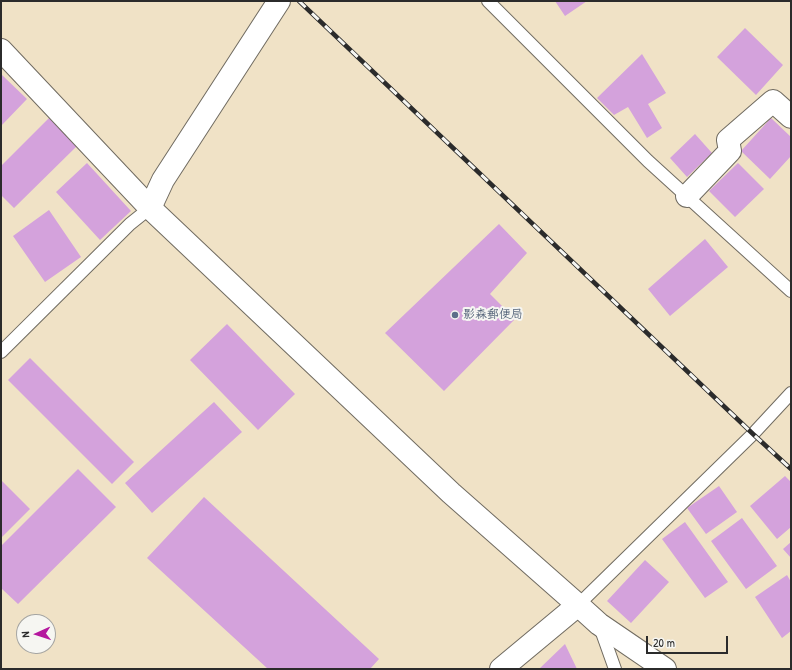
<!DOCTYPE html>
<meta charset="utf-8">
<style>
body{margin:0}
#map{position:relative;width:792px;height:670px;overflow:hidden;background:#f0e2c6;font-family:"Patrick Hand",sans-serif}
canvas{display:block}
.frame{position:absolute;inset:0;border:2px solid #2b2b2b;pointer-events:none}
.north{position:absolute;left:16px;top:614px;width:40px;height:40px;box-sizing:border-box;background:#f6f6f2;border:1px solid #a5a5a2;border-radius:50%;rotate:267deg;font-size:11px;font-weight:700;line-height:16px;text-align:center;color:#2b2b2b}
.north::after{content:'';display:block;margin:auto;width:14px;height:18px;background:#b5179e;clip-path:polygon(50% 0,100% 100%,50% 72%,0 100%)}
.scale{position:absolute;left:646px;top:636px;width:82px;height:18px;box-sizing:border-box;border:2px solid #2b2b2b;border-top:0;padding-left:5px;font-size:12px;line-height:14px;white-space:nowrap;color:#2b2b2b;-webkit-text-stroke:3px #f6f6f2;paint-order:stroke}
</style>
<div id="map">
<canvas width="792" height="670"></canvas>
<div class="frame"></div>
<div class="north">N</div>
<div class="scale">20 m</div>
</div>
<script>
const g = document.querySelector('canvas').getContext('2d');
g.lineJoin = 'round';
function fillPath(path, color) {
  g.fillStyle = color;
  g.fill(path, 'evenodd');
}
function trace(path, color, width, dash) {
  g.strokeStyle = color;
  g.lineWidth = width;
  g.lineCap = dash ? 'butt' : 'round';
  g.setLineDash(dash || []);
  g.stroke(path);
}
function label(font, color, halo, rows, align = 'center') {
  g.font = font + ' "Patrick Hand","Klee One",sans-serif';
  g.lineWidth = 4;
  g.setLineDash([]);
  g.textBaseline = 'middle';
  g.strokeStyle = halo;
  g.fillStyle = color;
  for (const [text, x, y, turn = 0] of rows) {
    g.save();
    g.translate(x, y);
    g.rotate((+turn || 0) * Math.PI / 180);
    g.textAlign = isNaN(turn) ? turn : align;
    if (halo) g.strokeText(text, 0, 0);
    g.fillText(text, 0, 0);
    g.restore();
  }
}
fillPath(new Path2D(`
 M 555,1 L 587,1 L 565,16 Z
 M 745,28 L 783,65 L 756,95 L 717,57 Z
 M 642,54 L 666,93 L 648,104 L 662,128 L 647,138 L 628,107 L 614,115 L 597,98 Z
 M 2,75 L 27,99 L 1,126 L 1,76 Z
 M 49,118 L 77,146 L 14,208 L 1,195 L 1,166 Z
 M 771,118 L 791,137 L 791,156 L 770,179 L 741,151 Z
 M 695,134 L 712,153 L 687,177 L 670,158 Z
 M 87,163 L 131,211 L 100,240 L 56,192 Z
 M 738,163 L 764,189 L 735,217 L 709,191 Z
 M 49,210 L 81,257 L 45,282 L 13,236 Z
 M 499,224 L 527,253 L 490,294 L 515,319 L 444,391 L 385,333 Z
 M 705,239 L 728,267 L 670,316 L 648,289 Z
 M 227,324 L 295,394 L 258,430 L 190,360 Z
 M 30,358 L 134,462 L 112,484 L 8,380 Z
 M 214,402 L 242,432 L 152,513 L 125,483 Z
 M 78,469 L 116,507 L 18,604 L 1,588 L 1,546 Z
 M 785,476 L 791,482 L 791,527 L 777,539 L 750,506 Z
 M 1,480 L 30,509 L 1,538 Z
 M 719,486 L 737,512 L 706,534 L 687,508 Z
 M 204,497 L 379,659 L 370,669 L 268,669 L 147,558 Z
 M 742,518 L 777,566 L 746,589 L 711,541 Z
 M 685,522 L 728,582 L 705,598 L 662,539 Z
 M 791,542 L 791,558 L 783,549 Z
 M 645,560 L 669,582 L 631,623 L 607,601 Z
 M 787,575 L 791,582 L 791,631 L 782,638 L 755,597 Z
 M 565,644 L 577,669 L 539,669 Z`), '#d4a2dc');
const service = new Path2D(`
 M 488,1 L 648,161 L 791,291
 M 1,352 L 130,224 L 150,208
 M 578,605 L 753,434 L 791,393
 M 600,627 L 615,669`);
const minor = new Path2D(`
 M 687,196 L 730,151 L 728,140 L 773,101 L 791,117
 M 150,208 L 163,180 L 279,1
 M 501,669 L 578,605 L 599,624 L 665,669`);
const tertiary = new Path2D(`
 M 1,50 L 150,208 L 451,493 L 578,605`);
trace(service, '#706b61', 14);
trace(minor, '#706b61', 24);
trace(tertiary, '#706b61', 24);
trace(service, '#fff', 12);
trace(minor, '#fff', 22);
trace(tertiary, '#fff', 22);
const rail = new Path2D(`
 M 299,1 L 753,434 L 791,469`);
trace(rail, '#2b2b2b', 4.5);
trace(rail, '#f6f6f2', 3, [9]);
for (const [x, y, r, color] of [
 [455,315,4,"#5c6f8a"]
]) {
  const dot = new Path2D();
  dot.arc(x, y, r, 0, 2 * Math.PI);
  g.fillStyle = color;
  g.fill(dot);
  trace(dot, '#f6f6f2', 1.5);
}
label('bold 12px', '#4e5e75', '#f6f6f2', [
 ["影森郵便局",463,315]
], 'left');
</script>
